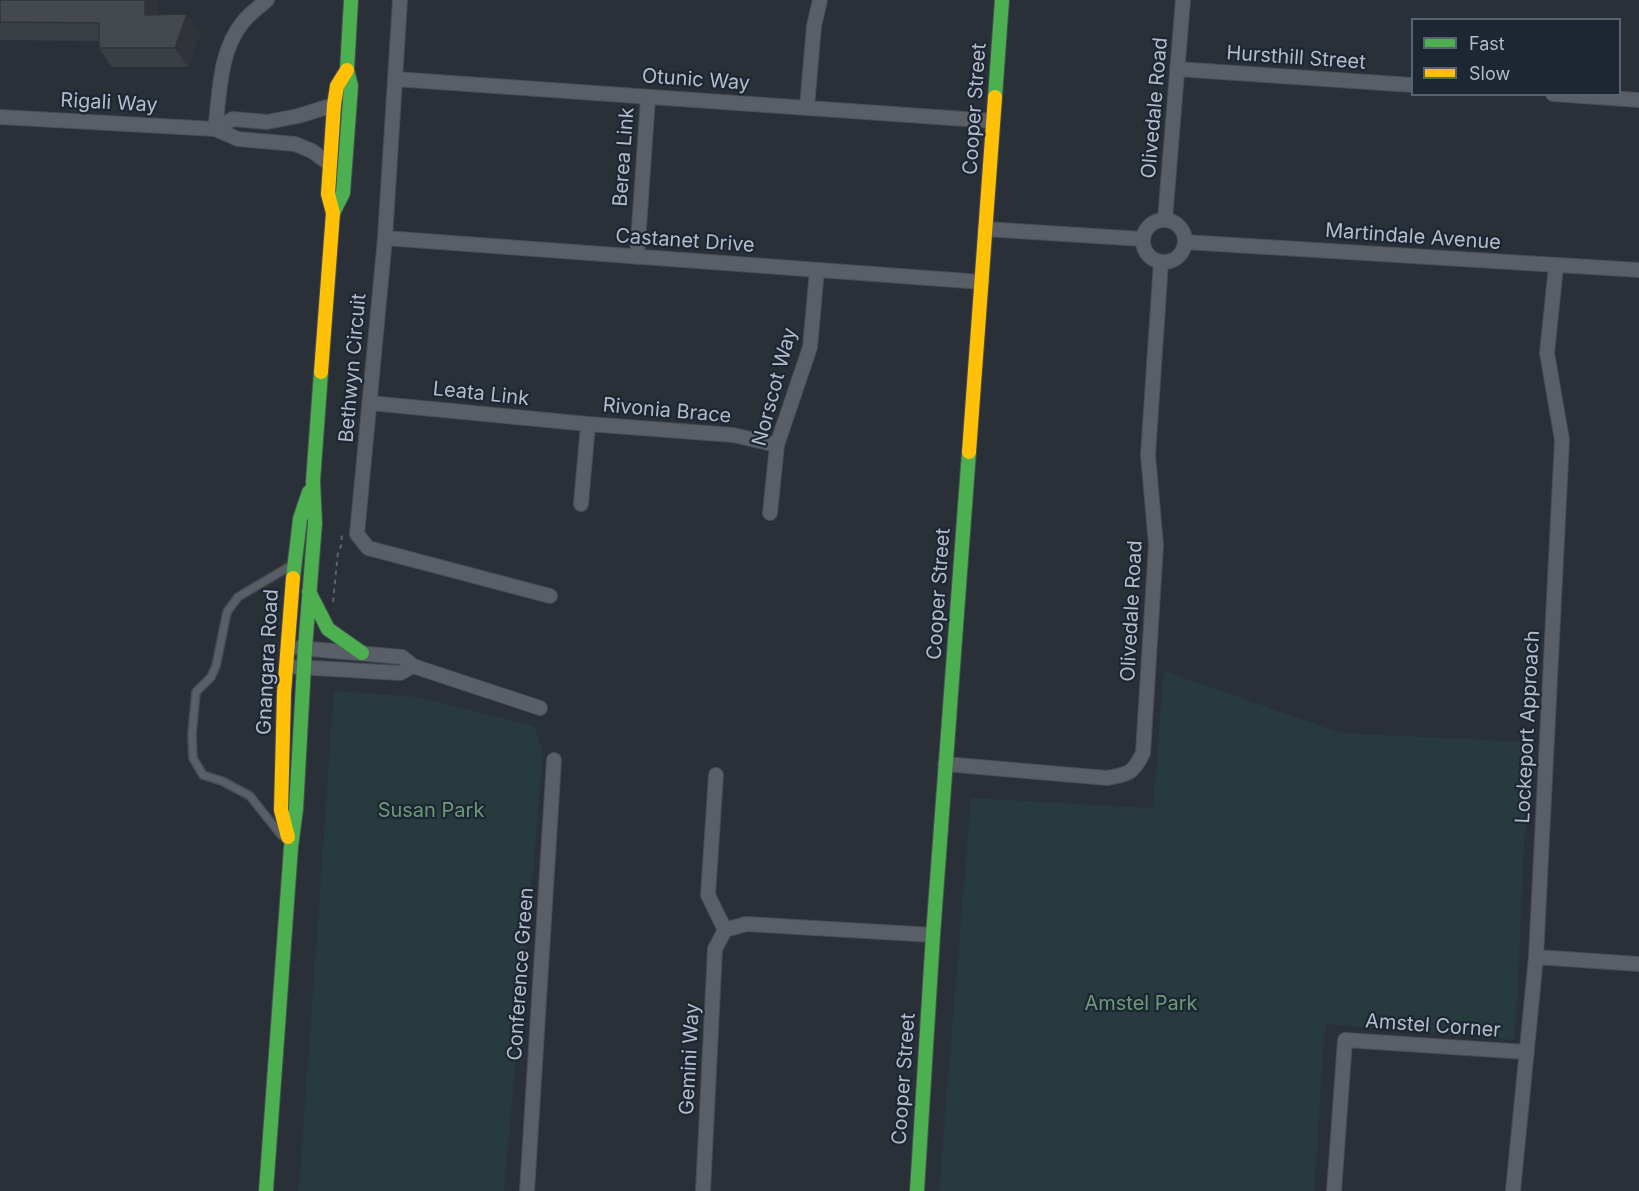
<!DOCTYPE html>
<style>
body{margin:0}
#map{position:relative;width:1639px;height:1191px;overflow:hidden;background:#2a3038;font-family:Inter,sans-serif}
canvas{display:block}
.legend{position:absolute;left:1411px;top:18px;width:210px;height:78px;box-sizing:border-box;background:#1d2633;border:2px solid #59626f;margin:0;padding:8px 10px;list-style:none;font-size:18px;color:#b4bcc9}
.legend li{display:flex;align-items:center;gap:12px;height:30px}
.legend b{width:30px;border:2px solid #59626f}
</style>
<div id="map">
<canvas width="1639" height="1191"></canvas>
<ul class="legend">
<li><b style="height:8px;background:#4caf50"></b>Fast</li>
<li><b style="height:8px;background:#ffc107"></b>Slow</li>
</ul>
</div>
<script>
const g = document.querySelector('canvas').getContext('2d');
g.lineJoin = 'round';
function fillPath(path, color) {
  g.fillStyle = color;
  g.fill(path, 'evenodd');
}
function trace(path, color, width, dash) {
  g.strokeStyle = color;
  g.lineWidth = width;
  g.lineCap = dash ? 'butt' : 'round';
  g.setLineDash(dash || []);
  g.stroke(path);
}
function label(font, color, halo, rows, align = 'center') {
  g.font = font + ' Inter,sans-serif';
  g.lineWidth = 4.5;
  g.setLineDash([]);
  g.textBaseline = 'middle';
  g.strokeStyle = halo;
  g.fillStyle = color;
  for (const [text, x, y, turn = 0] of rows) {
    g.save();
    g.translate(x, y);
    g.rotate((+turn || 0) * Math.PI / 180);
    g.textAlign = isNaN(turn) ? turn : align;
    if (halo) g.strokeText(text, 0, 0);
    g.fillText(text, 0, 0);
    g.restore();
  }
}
fillPath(new Path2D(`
 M 1164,671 L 1341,733 L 1529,742 L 1515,1040 L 1325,1024 L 1314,1191 L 939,1191 L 971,798 L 1153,808 Z
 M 334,691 L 417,697 L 534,726 L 543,754 L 504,1191 L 299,1191 Z`), '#273a3e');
const lane = new Path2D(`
 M 281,835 L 250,796 L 222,781 L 203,775 L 193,758 L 192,734 L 196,692 L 211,677 L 216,666 L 227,612 L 238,597 L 292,565`);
const street = new Path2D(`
 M 400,0 L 385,238 L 357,534 L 368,548 L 550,596
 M 1177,69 L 1412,85
 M 395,79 L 993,121
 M 1553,94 L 1639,100
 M 807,107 L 814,26 L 820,0
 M 0,117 L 215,129 L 238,139 L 295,144 L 312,151 L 330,164
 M 215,129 C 220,93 219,51 243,22 C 249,14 259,7 267,0
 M 215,129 L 233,119 L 267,122 L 298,116 L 334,105
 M 1165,219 L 1183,0
 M1143 241a21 21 0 1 1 42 0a21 21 0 1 1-42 0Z
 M 985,229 L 1142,239
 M 385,238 L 982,282
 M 1185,242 L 1639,270
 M 637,257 L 648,97
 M 370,403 L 588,424 L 733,435 L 777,445
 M 581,504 L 588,424
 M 770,513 L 777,445 L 810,347 L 817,270
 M 299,648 L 402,657 L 413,666 L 540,708
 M 297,667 L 400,673 L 413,666
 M 945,764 L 1107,778 C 1130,774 1133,773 1143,753 L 1156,545 L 1148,455 L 1161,262
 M 716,775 L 708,895 L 725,930
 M 1536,957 L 1639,964
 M 527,1191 L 554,760
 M 703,1191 L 715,949 L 725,930 L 746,924 L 933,935
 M 1334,1191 L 1345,1040 L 1526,1052
 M 1513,1191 L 1536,957 L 1562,440 L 1547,353 L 1556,266`);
const fast = new Path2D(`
 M 995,97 L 1002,0
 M 333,213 L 343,193 L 351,86 L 347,70 L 351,0
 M 293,578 L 300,519 L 309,492
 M 309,592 L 328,629 L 362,653
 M 266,1191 L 291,847 L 296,809 L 305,648 L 315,523 L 313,481 L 321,372
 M 917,1191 L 933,935 L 969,452`);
const slow = new Path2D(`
 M 321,372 L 333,213 L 328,194 L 334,105 L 337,86 L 347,70
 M 969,452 L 995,97
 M 288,837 L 281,810 L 284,693 L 293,578`);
trace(lane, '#484c53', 10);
trace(street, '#484c53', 16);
trace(fast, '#484c53', 16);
trace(slow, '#484c53', 16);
trace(new Path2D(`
 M 333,602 L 338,552 L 341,546 L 342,534`), '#5d636a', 2, [4.5, 4.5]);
trace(lane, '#5a5e66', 7);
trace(street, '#5a5e66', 14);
trace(fast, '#4caf50', 14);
trace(slow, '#ffc107', 14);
fillPath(new Path2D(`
 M 0,0 L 158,0 L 158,14 L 187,14 L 200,33 L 188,67 L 112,67 L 99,48 L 99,41 L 0,40 Z`), '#3a3f45');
fillPath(new Path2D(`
 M 145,0 L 158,0 L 158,33 L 145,15 Z
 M 187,14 L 200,33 L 188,67 L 175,48 Z`), '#303338');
const building = new Path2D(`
 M 0,0 L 145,0 L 145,15 L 187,14 L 175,48 L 99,48 L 99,23 L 0,22 Z`);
fillPath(building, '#444950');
trace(building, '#303338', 1.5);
label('20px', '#b4bcc9', '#1d2633', [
 ["Hursthill Street",1296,58,4],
 ["Otunic Way",696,80,4],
 ["Rigali Way",109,103,3],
 ["Olivedale Road",1155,108,-85],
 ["Cooper Street",975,109,-86],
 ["Berea Link",624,157,-86],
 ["Martindale Avenue",1413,237,4],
 ["Castanet Drive",685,241,4],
 ["Bethwyn Circuit",353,368,-85],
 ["Norscot Way",775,387,-75],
 ["Leata Link",481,394,6],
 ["Rivonia Brace",667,411,5],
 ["Cooper Street",939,594,-86],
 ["Olivedale Road",1132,611,-87],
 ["Gnangara Road",268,662,-87],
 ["Lockeport Approach",1528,727,-87],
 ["Conference Green",521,974,-86],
 ["Amstel Corner",1433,1026,4],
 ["Gemini Way",690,1059,-87],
 ["Cooper Street",904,1079,-86]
]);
label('20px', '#6b9a76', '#1d2633', [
 ["Susan Park",431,811],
 ["Amstel Park",1141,1004]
]);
</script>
